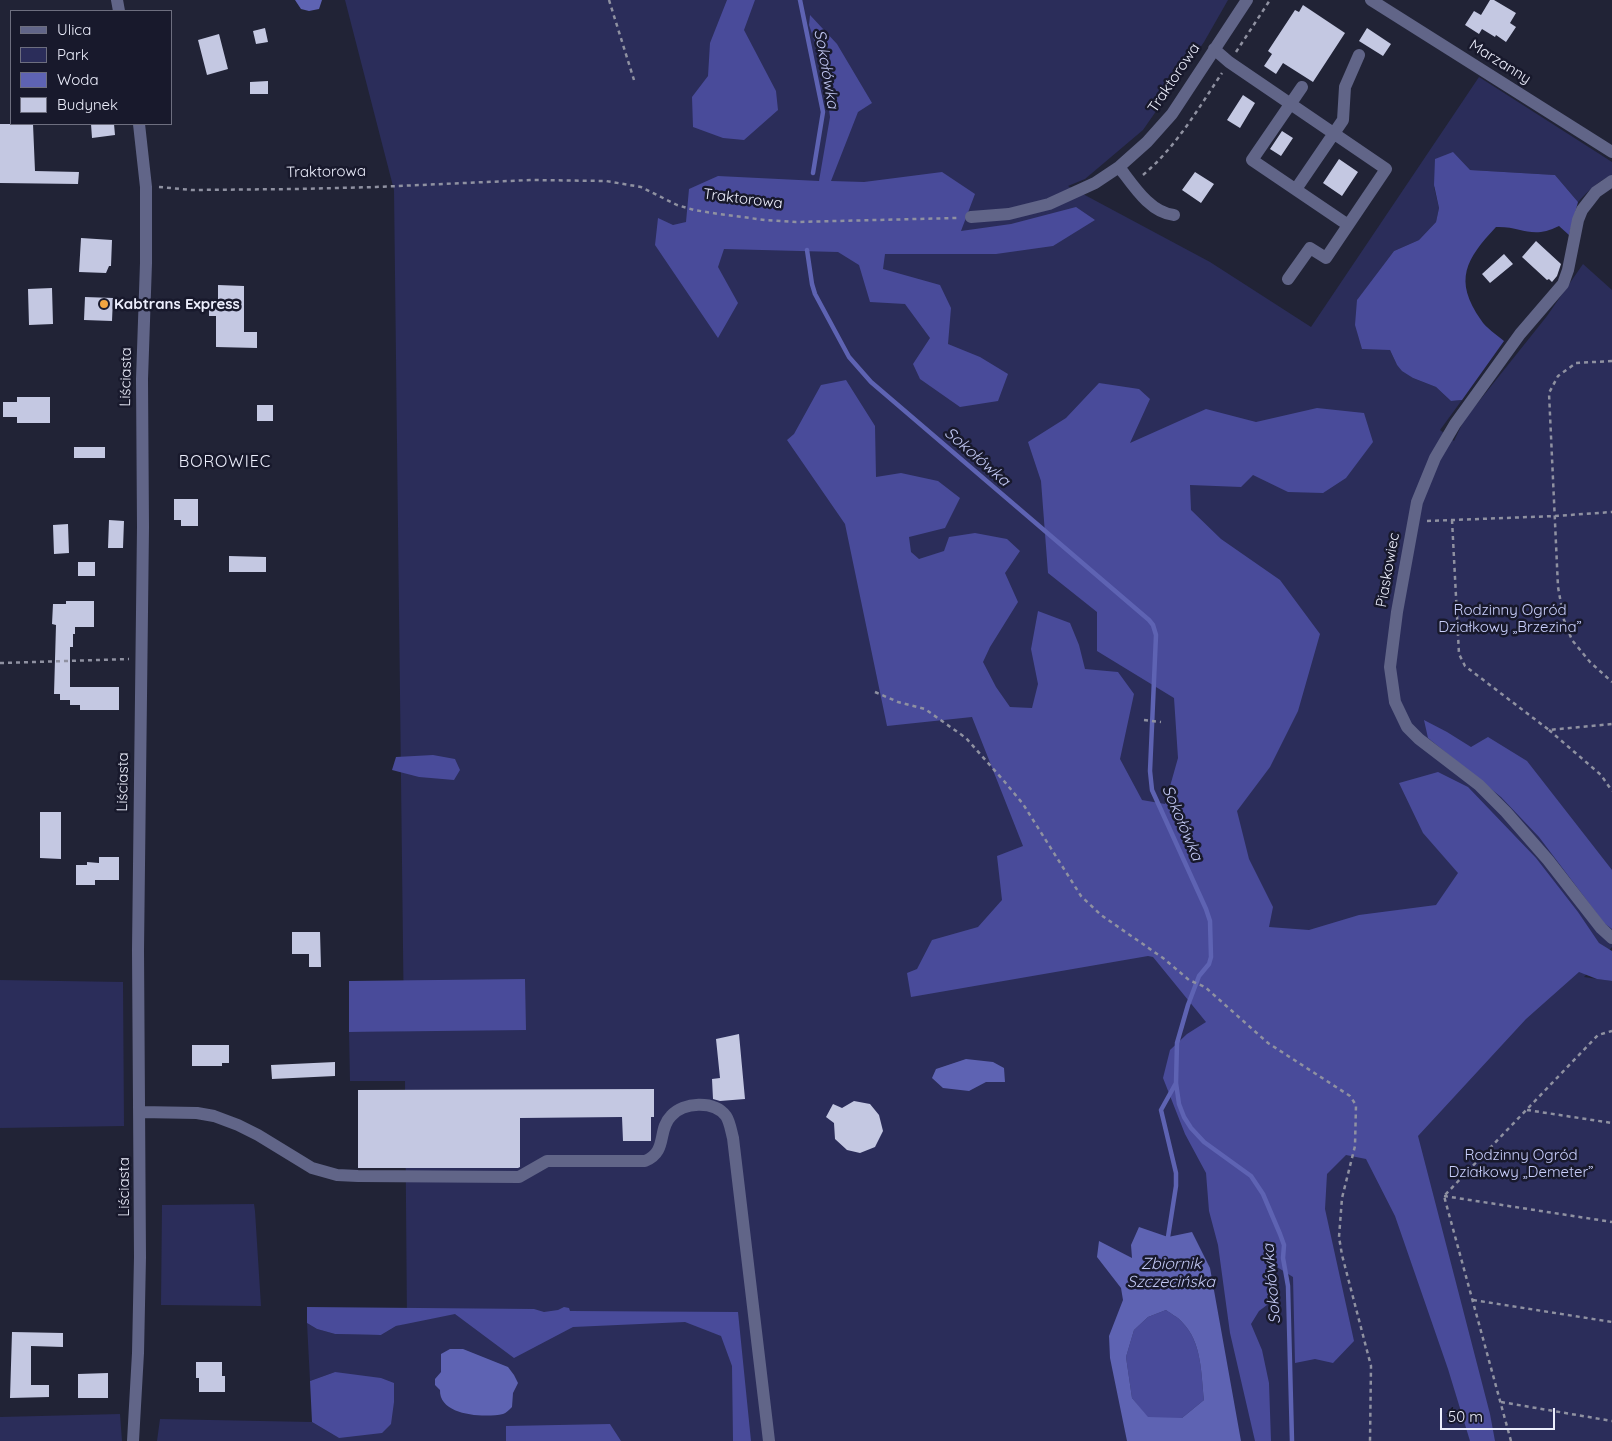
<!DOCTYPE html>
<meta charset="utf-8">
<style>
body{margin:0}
#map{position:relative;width:1612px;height:1441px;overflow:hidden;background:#212336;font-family:Quicksand,sans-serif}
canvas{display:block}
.legend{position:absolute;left:10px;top:10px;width:162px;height:115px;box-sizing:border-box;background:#18192c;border:1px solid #6d6e7f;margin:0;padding:6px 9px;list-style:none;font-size:15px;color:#eceefc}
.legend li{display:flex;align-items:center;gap:10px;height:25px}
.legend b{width:25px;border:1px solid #6d6e7f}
.scale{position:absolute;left:1440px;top:1408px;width:115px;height:22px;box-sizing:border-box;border:2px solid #eceefc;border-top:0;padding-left:6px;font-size:15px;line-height:18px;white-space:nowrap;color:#eceefc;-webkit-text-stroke:4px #18192c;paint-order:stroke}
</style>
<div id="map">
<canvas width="1612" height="1441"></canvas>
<ul class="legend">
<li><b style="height:6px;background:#616588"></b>Ulica</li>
<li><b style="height:14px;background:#2b2d5a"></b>Park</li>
<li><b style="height:14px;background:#5e63b3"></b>Woda</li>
<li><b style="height:14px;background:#c4c8e2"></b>Budynek</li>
</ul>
<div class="scale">50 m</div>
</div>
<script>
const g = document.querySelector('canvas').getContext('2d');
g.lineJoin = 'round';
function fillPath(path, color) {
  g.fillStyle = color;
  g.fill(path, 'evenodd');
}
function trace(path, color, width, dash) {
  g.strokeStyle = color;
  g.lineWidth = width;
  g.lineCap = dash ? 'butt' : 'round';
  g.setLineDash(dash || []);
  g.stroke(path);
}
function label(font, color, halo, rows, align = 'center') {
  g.font = font + ' Quicksand,sans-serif';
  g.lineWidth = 5;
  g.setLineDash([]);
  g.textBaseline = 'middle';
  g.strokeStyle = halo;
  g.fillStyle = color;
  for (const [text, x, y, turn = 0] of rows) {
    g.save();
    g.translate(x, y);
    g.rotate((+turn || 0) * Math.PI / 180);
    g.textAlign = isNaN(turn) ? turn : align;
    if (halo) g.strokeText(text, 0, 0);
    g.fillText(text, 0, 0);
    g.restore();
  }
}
fillPath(new Path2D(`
 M 345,0 L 1228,0 L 1204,42 L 1143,130 L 1085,179 L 1068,186 L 1210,262 L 1311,327 L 1479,77 L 1612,162 L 1612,175 C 1598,181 1588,191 1578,202 L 1555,175 L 1470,170 L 1434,187 L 1439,208 L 1436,222 L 1419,240 L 1394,251 L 1358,299 L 1390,350 L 1397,365 L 1413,378 L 1436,387 L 1451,401 L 1462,400 L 1440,430 L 1454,441 L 1464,420 L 1547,316 L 1583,264 L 1612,290 L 1612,947 L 1584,977 L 1612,981 L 1612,1441 L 157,1441 L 160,1419 L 312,1422 L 339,1438 L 335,1372 L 310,1381 L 307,1323 L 317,1329 L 335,1334 L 381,1335 L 396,1326 L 407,1323 L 405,1081 L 350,1081 L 349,1032 L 404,1031 L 394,190 Z
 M 0,980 L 123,982 L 124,1126 L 0,1128 Z
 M 254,1204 L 255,1211 L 261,1306 L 161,1305 L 162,1205 Z
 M 120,1414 L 122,1441 L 0,1441 L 0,1417 Z`), '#2b2d5a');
fillPath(new Path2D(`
 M 727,0 L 755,0 L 744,30 L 776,91 L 778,110 L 744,140 L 723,138 L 693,127 L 692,97 L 708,76 L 710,43 Z
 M 810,15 L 837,44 L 872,103 L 858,112 L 831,181 L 864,182 L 942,172 L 975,194 L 961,231 L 1011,224 L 1076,207 L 1095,220 L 1053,246 L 996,254 L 885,254 L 883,269 L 940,285 L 951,308 L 948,344 L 980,357 L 1008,374 L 998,401 L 960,407 L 920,379 L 913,364 L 930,338 L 905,304 L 870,302 L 859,265 L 838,252 L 724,249 L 718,267 L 738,303 L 718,338 L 655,245 L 658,218 L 673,225 L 686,222 L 689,189 L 718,176 L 819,181 L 830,117 L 823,66 L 809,25 Z
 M 1453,152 L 1470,170 L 1555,175 L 1578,202 L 1569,235 L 1559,226 C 1531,240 1523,226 1496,227 C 1466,259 1453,280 1481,320 C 1486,328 1496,334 1504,341 L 1462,400 L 1451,401 L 1436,387 L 1413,378 L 1402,371 L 1397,365 L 1390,350 L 1362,349 L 1355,325 L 1357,300 L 1394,251 L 1419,240 L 1436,222 L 1439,208 L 1434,185 L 1435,159 Z
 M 846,380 L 875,426 L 876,477 L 901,473 L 938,481 L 960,498 L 945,528 L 909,537 L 911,552 L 919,559 L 944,551 L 949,537 L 975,533 L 1007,539 L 1020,551 L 1005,573 L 1018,602 L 990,647 L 983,662 L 996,687 L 1010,707 L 1032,708 L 1038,684 L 1031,649 L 1038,611 L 1070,623 L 1079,645 L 1085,669 L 1118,672 L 1134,694 L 1120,759 L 1142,800 L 1165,804 L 1178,758 L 1174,698 L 1097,651 L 1097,612 L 1048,573 L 1041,481 L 1028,442 L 1066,418 L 1099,383 L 1139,389 L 1150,399 L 1130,443 L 1206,409 L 1256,422 L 1317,408 L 1364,413 L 1373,442 L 1346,478 L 1323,493 L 1288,492 L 1253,475 L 1241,487 L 1190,485 L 1191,510 L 1221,539 L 1280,580 L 1320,634 L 1298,711 L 1270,767 L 1237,811 L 1249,859 L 1273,907 L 1269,927 L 1309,930 L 1359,915 L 1436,905 L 1458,873 L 1423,833 L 1399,783 L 1438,772 L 1468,787 L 1536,858 L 1578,912 L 1599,943 L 1612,951 L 1612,981 L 1597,979 L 1579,972 L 1526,1019 L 1418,1136 L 1490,1414 L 1495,1441 L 1470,1441 L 1448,1369 L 1395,1216 L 1366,1159 L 1346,1155 L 1327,1174 L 1325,1209 L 1354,1341 L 1333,1363 L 1315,1359 L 1295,1363 L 1293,1277 L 1277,1267 L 1271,1274 L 1271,1302 L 1259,1311 L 1251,1324 L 1262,1350 L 1269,1383 L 1271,1441 L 1255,1441 L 1230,1333 L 1218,1245 L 1209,1211 L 1206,1173 L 1185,1134 L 1163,1078 L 1170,1050 L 1187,1034 L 1206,1022 L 1153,957 L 1148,956 L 911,997 L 907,973 L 917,969 L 932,940 L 978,927 L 1002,900 L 997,856 L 1023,846 L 972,717 L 887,726 L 845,524 L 787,440 L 794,434 L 821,385 Z
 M 1424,720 L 1447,732 L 1471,747 L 1488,737 L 1527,761 L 1612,870 L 1612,929 L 1604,923 L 1539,837 L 1501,797 L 1428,738 Z
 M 433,755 L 455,759 L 460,770 L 454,780 L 419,777 L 392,770 L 396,757 Z
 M 525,979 L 526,1030 L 349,1032 L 349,981 Z
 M 307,1307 L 534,1309 L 544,1312 L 558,1310 L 564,1307 L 569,1308 L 570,1311 L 738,1312 L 751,1441 L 733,1441 L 732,1366 L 721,1336 L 685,1322 L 573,1327 L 514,1358 L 455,1314 L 396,1326 L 381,1335 L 335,1334 L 317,1329 L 307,1323 Z
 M 1166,1310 C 1171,1314 1178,1317 1182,1322 C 1202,1342 1201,1373 1204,1400 L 1182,1418 L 1148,1418 L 1132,1398 L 1126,1357 L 1134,1330 L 1148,1317 Z
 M 335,1372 L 381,1378 L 394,1383 L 394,1402 L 391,1424 L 382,1433 L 339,1438 L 312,1422 L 310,1381 Z
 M 610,1424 L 621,1441 L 506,1441 L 506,1426 Z`), '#494b9a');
fillPath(new Path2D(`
 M 295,0 L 322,0 L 319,9 L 309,11 L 301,9 Z
 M 966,1059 L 993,1062 L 1004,1068 L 1005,1082 L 986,1082 L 969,1091 L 943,1088 L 932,1078 L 936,1069 Z
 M 1139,1227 L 1168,1237 L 1192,1232 L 1210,1268 L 1241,1441 L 1127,1441 L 1110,1358 L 1109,1336 L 1123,1300 L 1121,1288 L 1097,1257 L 1099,1241 L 1132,1258 L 1131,1245 ZM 1166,1310 C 1171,1314 1178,1317 1182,1322 C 1202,1342 1201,1373 1204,1400 L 1182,1418 L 1148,1417 L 1132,1398 L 1126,1357 L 1134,1330 L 1148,1317 Z
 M 450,1349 L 463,1349 L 508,1367 L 514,1375 L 518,1383 L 513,1393 L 512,1407 C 509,1410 506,1413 503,1414 C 485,1418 439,1416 440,1390 L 435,1385 L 435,1379 L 441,1372 L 441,1354 Z`), '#5e63b3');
trace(new Path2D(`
 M 800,0 L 823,112 L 813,173
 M 807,250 L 812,284 L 815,294 L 849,357 L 871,382 L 1149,620 L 1153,625 L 1156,635 L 1150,771 L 1152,790 L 1206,909 L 1210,921 L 1211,957 L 1209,964 L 1199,976 L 1188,1005 L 1177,1043 L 1176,1083 L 1179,1104 L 1184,1117 L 1191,1128 L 1204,1142 L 1251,1176 L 1263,1194 L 1280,1234 L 1284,1245 L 1283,1258 L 1288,1286 L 1292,1441
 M 1168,1237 L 1176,1186 L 1176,1173 L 1161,1110 L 1176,1083`), '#5e63b3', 4.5);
fillPath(new Path2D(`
 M 1490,0 L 1494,0 L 1516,13 L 1510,23 L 1516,27 L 1506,42 L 1496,35 L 1495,37 L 1482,29 L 1479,34 L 1465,25 L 1474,11 L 1481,15 Z
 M 1303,5 L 1345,33 L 1313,82 L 1283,63 L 1276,74 L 1264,66 L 1272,54 L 1268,51 L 1295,10 L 1299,12 Z
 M 265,28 L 268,42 L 256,44 L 253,31 Z
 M 1367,28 L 1391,44 L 1383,56 L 1359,41 Z
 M 219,34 L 228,69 L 207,75 L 198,40 Z
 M 268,81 L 268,94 L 250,94 L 250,82 Z
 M 1243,95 L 1255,103 L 1240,128 L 1227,120 Z
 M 0,124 L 33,124 L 35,171 L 79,172 L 78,184 L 0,183 Z
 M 91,124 L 114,124 L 115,135 L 92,138 Z
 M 1282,131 L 1293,138 L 1281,156 L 1270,149 Z
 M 1339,159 L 1358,172 L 1342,196 L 1323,183 Z
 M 1195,172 L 1214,184 L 1201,203 L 1182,190 Z
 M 81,238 L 112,240 L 111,266 L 109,266 L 106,273 L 79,272 Z
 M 1536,241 L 1561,264 L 1557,276 L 1552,282 L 1549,279 L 1547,280 L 1522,257 Z
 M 1504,254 L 1513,264 L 1490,283 L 1482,274 Z
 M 218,285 L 244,286 L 244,332 L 257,332 L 257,348 L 216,347 L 216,316 L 209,316 L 209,300 L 218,300 Z
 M 52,288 L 53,324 L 29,325 L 28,289 Z
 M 85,297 L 113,298 L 112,321 L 84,320 Z
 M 17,397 L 50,397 L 50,423 L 17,423 L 17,417 L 3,417 L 3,402 L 17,402 Z
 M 257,405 L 273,405 L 273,421 L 257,421 Z
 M 74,447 L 105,447 L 105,458 L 74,458 Z
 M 174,499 L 198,499 L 198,526 L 181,526 L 181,520 L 174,520 Z
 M 109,520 L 124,521 L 123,548 L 108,548 Z
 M 68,524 L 69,553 L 54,554 L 53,525 Z
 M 229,556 L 266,557 L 266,572 L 229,572 Z
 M 78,562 L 95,562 L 95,576 L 78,576 Z
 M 66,601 L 94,601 L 94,627 L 75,627 L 75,634 L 73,634 L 73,647 L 70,647 L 70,687 L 119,687 L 119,710 L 80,710 L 80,705 L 70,705 L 70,700 L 60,700 L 60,694 L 54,694 L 56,625 L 52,624 L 53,604 L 66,604 Z
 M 40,812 L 61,812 L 61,859 L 40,858 Z
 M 99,857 L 119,857 L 119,880 L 95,880 L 95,885 L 76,885 L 76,865 L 87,865 L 87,862 L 99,863 Z
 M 292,932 L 320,932 L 321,967 L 309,967 L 309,954 L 292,954 Z
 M 739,1034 L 745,1099 L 720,1101 L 713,1099 L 712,1079 L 720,1078 L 716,1039 Z
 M 192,1045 L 229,1045 L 229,1063 L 222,1063 L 222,1066 L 192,1066 Z
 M 335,1062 L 335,1076 L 272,1079 L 271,1065 Z
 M 654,1089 L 654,1117 L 651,1117 L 651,1141 L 623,1141 L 622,1117 L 520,1118 L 520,1167 L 518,1168 L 358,1168 L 358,1090 Z
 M 854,1101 L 870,1104 L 879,1115 L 883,1131 L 875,1147 L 860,1153 L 847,1150 L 835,1139 L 834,1123 L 826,1117 L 833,1104 L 842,1108 Z
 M 12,1332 L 63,1333 L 63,1347 L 31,1346 L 31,1385 L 49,1385 L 49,1397 L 10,1398 Z
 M 196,1362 L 222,1362 L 222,1376 L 225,1376 L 225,1392 L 199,1392 L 199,1378 L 196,1378 Z
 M 108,1373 L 108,1398 L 78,1398 L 78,1374 Z`), '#c4c8e2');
trace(new Path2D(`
 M 609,0 L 634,80
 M 1236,52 L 1270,0
 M 1143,175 C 1176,147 1198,109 1222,73
 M 159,187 L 192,190 L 296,189 L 376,187 L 531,180 L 606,181 L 641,187 L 677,205 L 694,210 L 719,214 L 765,220 L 796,222 L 957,218
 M 1612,361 L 1576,363 L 1558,376 L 1549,393 L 1558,587 L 1564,620 L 1572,640 L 1590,662 L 1612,682
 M 1452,520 L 1459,654 L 1465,666 L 1549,730 L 1612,724
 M 1427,521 L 1555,516 L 1612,512
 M 0,663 L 129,659
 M 875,692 L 898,702 L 925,709 L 966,738 L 1004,781 L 1023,804 L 1081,896 L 1101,915 L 1163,958 L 1189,980 L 1205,987 L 1268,1043 L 1350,1096 L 1356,1105 L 1355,1146 L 1342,1198 L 1339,1237 L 1342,1255 L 1371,1366 L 1370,1441
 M 1144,720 L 1161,722
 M 1549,730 L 1601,775 L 1612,791
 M 1527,1110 L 1612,1123
 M 1444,1196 L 1612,1222
 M 1473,1300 L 1612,1322
 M 1501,1402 L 1612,1421
 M 1511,1441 L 1444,1196 L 1598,1035 L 1612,1031`), '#8f91a1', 2.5, [4, 4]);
trace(new Path2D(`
 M 117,0 L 119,11
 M 1371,0 L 1612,152
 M 1214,49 L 1229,62 L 1386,169 L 1326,258 L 1310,248 L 1288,279
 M 1302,87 L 1252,160 L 1348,225
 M 1119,167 C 1133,185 1150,213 1174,215
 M 1612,181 L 1596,192 L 1582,210 L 1578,220 L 1568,270 L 1563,284 L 1520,334 L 1455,424 L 1435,458 L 1417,502 L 1397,612 L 1390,667 L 1395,702 L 1407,727 L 1419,739 L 1479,785 L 1506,812 L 1548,860 L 1601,928 L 1612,938
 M 1296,189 L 1343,120 L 1345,87 L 1359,55
 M 971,217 L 1009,214 L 1049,204 L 1095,183 L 1119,167 L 1147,142 L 1172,114 L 1247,0
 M 140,1112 L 197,1113 L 214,1116 L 238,1125 L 258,1135 L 312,1168 L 337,1175 L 358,1176 L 519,1177 L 547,1161 L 645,1161 C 668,1152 657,1130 671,1116 C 683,1102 714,1100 726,1116 C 730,1122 731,1131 733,1138 L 769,1441
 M 133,1441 L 138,1353 L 140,1257 L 138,950 L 143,527 L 142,379 L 146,263 L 146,187 L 139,124`), '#616588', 12);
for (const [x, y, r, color] of [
 [104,304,5,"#f2a541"]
]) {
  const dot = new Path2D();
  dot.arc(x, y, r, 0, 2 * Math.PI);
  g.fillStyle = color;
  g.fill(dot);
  trace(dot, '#18192c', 2);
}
label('15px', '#eceefc', '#18192c', [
 ["Marzanny",1500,62,32],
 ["Traktorowa",1174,78,-56],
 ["Traktorowa",326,172,-1],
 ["Traktorowa",743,199,7],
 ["Liściasta",126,377,-89],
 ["Piaskowiec",1388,570,-80],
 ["Liściasta",123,782,-89],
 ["Liściasta",124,1187,-90]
]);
label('bold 15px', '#eceefc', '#18192c', [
 ["Kabtrans Express",114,304]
], 'left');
label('15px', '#c9cffc', '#18192c', [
 ["Rodzinny Ogród",1510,610],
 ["Działkowy „Brzezina”",1510,627],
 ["Rodzinny Ogród",1521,1155],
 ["Działkowy „Demeter”",1521,1172]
]);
label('italic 16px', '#c1c7f3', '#18192c', [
 ["Sokołówka",826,69,80],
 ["Sokołówka",977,457,41],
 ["Sokołówka",1182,823,67],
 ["Zbiornik",1171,1264],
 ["Szczecińska",1171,1282],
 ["Sokołówka",1272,1284,-95]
]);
g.letterSpacing = '1px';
label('16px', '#eceefc', '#18192c', [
 ["BOROWIEC",225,462]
]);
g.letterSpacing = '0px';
</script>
